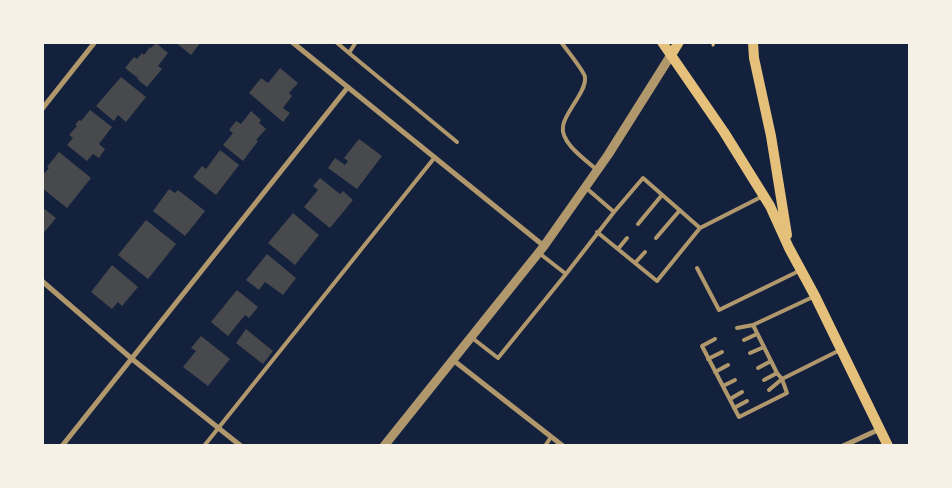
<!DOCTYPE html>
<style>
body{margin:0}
#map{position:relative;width:952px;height:488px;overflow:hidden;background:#14213d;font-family:"Space Grotesk",sans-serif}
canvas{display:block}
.frame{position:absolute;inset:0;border:44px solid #f6f1e7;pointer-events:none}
</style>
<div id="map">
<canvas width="952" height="488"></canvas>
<div class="frame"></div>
</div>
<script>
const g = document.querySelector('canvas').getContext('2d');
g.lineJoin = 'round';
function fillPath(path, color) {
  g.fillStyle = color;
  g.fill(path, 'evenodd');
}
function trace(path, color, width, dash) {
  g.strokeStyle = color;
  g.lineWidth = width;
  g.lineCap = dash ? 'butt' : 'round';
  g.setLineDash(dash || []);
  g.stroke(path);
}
fillPath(new Path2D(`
 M 175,42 L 201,42 L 191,55 Z
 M 156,43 L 168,53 L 158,66 L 162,69 L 147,87 L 137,79 L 138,78 L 125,68 L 134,57 L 137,59 L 142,53 L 144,55 L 150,47 L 151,48 Z
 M 280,68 L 298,83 L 289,93 L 292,96 L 283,108 L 290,113 L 283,122 L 249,93 L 261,78 L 268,83 Z
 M 121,77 L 146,97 L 126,122 L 118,115 L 114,121 L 96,106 Z
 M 90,110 L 112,127 L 99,144 L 105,149 L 99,158 L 93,154 L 87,161 L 67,145 L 73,138 L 69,135 L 77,126 L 75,125 L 79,120 L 81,121 Z
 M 251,111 L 261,120 L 259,123 L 266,129 L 256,140 L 258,141 L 243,161 L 223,145 L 233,133 L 229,130 L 236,121 L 241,124 Z
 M 359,139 L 382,156 L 357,189 L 328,168 L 335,158 L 345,165 L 348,161 L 344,158 Z
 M 220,150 L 239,165 L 216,195 L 193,177 L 202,166 L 206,169 Z
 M 59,152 L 91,178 L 67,208 L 42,188 L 42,176 L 49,168 L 47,167 Z
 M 320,178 L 340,194 L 343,191 L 353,200 L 330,228 L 304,207 L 318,190 L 313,186 Z
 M 169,189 L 175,193 L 178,190 L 205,211 L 185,236 L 153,211 Z
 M 42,207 L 56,218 L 42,235 Z
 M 293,213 L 319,235 L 295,265 L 268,243 Z
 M 146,220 L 176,244 L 148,279 L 118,255 Z
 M 267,254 L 296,278 L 283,295 L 265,282 L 259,290 L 246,280 Z
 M 112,265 L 138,287 L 122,306 L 118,302 L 112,309 L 91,292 Z
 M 237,290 L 258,307 L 249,318 L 245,315 L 228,336 L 211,322 Z
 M 246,329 L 273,351 L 263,364 L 236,343 Z
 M 201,336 L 230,359 L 208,386 L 183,367 L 196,351 L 191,348 Z`), '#48494c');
trace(new Path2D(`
 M 713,45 L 714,42`), '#e5c07b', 3);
trace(new Path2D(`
 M 336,42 L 349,53
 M 356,42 L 349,53 L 457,142
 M 561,42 C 566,49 584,71 585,77 C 586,85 581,92 577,99 C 573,106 564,118 563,126 C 560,143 586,160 597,170
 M 585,187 L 614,212 L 643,178 L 700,228 L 763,196
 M 638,224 L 662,195
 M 597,232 L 657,281 L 700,228
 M 656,238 L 680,210
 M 618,249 L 627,238
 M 635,263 L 645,252
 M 697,268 L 719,310 L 801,270
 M 566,274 L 614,212
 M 815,296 L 753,325 L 777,373 L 782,379 L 840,350
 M 737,328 L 753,325
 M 471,337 L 498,358 L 566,274 L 539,253
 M 715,339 L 702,346 L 739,417 L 787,393 L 782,379 L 769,390
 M 744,340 L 757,334
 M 750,353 L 764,347
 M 708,359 L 722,352
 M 758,368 L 771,361
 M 715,372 L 728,365
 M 764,380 L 777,373
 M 723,386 L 735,380
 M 730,399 L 742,392
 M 734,408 L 747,401
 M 204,446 L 435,157
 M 545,446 L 551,437`), '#b1986c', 4);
trace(new Path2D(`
 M 292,42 L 544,246
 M 42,109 L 95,42
 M 42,281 L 132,359 L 241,446
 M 453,360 L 563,446
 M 62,446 L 348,87
 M 843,446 L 880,429`), '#b1986c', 5);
trace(new Path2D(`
 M 384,446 L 544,246 L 608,155 L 671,55`), '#b1986c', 9);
trace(new Path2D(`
 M 662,42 L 724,132 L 770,206 L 789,248 L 815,296 L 888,446
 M 753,42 L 754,58 L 771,136 L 787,235
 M 671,55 L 679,42`), '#e5c07b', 10);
</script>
